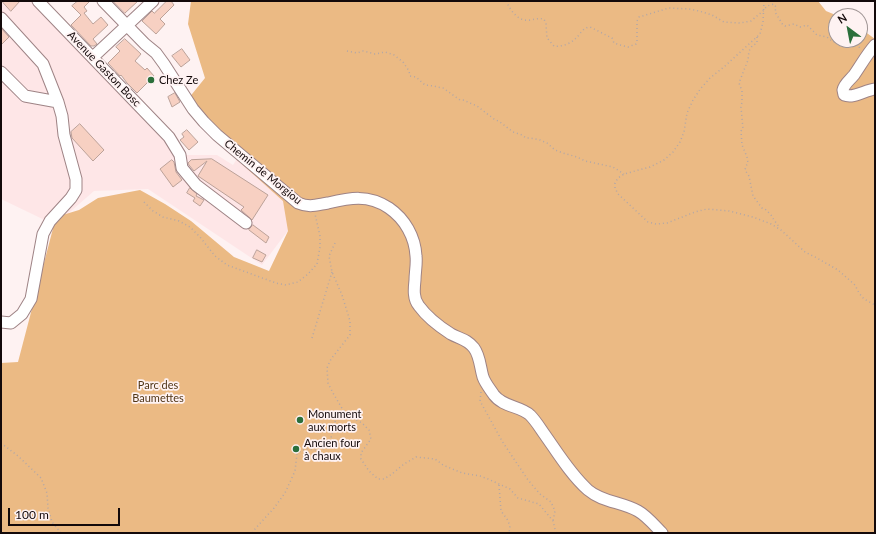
<!DOCTYPE html>
<meta charset="utf-8">
<style>
body{margin:0}
#map{position:relative;width:876px;height:534px;overflow:hidden;background:#fef2f2;font-family:Lato,sans-serif}
canvas{display:block}
.frame{position:absolute;inset:0;border:2px solid #13090a;pointer-events:none}
.north{position:absolute;left:828px;top:8px;width:40px;height:40px;box-sizing:border-box;background:#fef2f2;border:1px solid #a09595;border-radius:50%;rotate:328deg;font-size:11px;font-weight:700;line-height:16px;text-align:center;color:#13090a}
.north::after{content:'';display:block;margin:auto;width:14px;height:18px;background:#2b6f3b;clip-path:polygon(50% 0,100% 100%,50% 72%,0 100%)}
.scale{position:absolute;left:8px;top:508px;width:112px;height:18px;box-sizing:border-box;border:2px solid #13090a;border-top:0;padding-left:5px;font-size:12px;line-height:14px;white-space:nowrap;color:#13090a;-webkit-text-stroke:3px #fef2f2;paint-order:stroke}
</style>
<div id="map">
<canvas width="876" height="534"></canvas>
<div class="frame"></div>
<div class="north">N</div>
<div class="scale">100 m</div>
</div>
<script>
const g = document.querySelector('canvas').getContext('2d');
g.lineJoin = 'round';
function fillPath(path, color) {
  g.fillStyle = color;
  g.fill(path, 'evenodd');
}
function trace(path, color, width, dash) {
  g.strokeStyle = color;
  g.lineWidth = width;
  g.lineCap = dash ? 'butt' : 'round';
  g.setLineDash(dash || []);
  g.stroke(path);
}
function label(font, color, halo, rows, align = 'center') {
  g.font = font + ' Lato,sans-serif';
  g.lineWidth = 3.5;
  g.setLineDash([]);
  g.textBaseline = 'middle';
  g.strokeStyle = halo;
  g.fillStyle = color;
  for (const [text, x, y, turn = 0] of rows) {
    g.save();
    g.translate(x, y);
    g.rotate((+turn || 0) * Math.PI / 180);
    g.textAlign = isNaN(turn) ? turn : align;
    if (halo) g.strokeText(text, 0, 0);
    g.fillText(text, 0, 0);
    g.restore();
  }
}
fillPath(new Path2D(`
 M 1,1 L 31,1 L 186,155 L 217,155 L 233,165 L 238,157 L 302,212 L 262,265 L 148,189 L 94,191 L 55,225 L 1,199 Z`), '#fee6e7');
fillPath(new Path2D(`
 M 191,1 L 818,1 L 826,11 L 838,16 L 836,16 L 836,40 L 860,40 L 860,28 L 875,39 L 875,533 L 1,533 L 1,363 L 18,362 L 56,217 L 79,210 L 98,198 L 140,190 L 165,204 L 191,221 L 234,257 L 269,271 L 288,231 L 283,201 L 204,130 L 184,104 L 205,78 L 188,24 Z`), '#ebba84');
const building = new Path2D(`
 M 2,1 L 20,1 L 11,11 Z
 M 78,1 L 90,1 L 84,7 L 87,11 L 84,13 L 93,24 L 101,17 L 108,25 L 93,39 L 97,44 L 94,46 L 91,46 L 71,25 L 81,15 L 72,6 Z
 M 113,1 L 138,1 L 125,13 Z
 M 167,1 L 171,1 L 174,5 L 160,19 L 165,24 L 156,34 L 142,21 L 152,11 L 154,13 Z
 M 1,28 L 9,37 L 1,45 Z
 M 125,39 L 141,54 L 135,61 L 145,70 L 147,68 L 154,76 L 137,93 L 127,83 L 121,75 L 120,76 L 108,63 L 120,51 L 116,47 Z
 M 182,49 L 190,60 L 181,67 L 172,56 Z
 M 175,93 L 180,102 L 172,107 L 168,97 Z
 M 80,124 L 104,150 L 93,161 L 72,138 L 71,132 Z
 M 187,130 L 198,142 L 189,150 L 180,140 L 184,137 L 182,134 Z
 M 212,159 L 268,195 L 252,220 L 241,210 L 244,207 L 198,176 L 207,161 L 194,171 L 189,165 L 188,163 L 191,160 Z
 M 172,160 L 174,162 L 176,172 L 182,180 L 173,187 L 160,169 L 170,161 Z
 M 190,188 L 197,194 L 196,196 L 204,200 L 200,206 L 193,201 L 195,198 L 187,193 Z
 M 253,225 L 269,237 L 266,243 L 249,230 Z
 M 257,250 L 266,255 L 262,262 L 253,258 Z`);
fillPath(building, '#f7d0c2');
trace(building, '#bca299', 1);
const minor = new Path2D(`
 M 38,1 L 169,137 L 180,155 L 182,168 L 196,185 L 246,223
 M 103,1 L 145,44 L 156,53 L 164,64 L 193,109 L 204,122 L 217,135 L 298,203 C 310,208 316,205 328,203 C 350,198 368,194 389,208 C 405,219 415,237 416,256 C 417,264 415,272 415,280 C 414,289 413,299 419,306 C 427,317 440,327 451,334 C 460,339 467,339 474,348 C 480,356 480,367 483,377 C 485,383 490,389 494,395 C 503,407 520,406 530,415 C 536,421 540,428 545,435 C 557,452 571,475 588,490 C 602,502 622,502 638,511 C 647,516 655,526 662,533
 M 1,18 L 43,64 L 58,102 L 62,116 L 64,135 L 76,179 L 76,190 L 71,198 L 50,221 L 43,234 L 31,299 L 22,314 L 11,323 L 1,322
 M 875,45 C 867,54 861,65 854,75 C 850,80 844,84 843,90 L 844,95 C 854,99 865,90 875,89
 M 93,57 L 153,1
 M 1,72 L 25,96 L 58,102`);
trace(minor, '#9e8385', 13);
trace(new Path2D(`
 M 506,1 C 511,11 518,22 530,20 C 536,19 538,18 544,19 L 546,24 L 547,38 L 554,46 C 561,47 570,44 575,39 C 580,35 583,27 590,27 L 612,38 L 614,43 L 620,45 L 628,47 L 636,44 L 637,41 L 637,21 L 639,17 L 669,8 L 689,9 L 699,11 L 712,15 L 724,22 L 740,23 L 751,21 L 763,11 L 767,6 L 774,4 L 776,7 L 775,12 L 783,25 L 785,26 L 794,24 L 800,27 L 807,25 L 817,35 L 827,37 L 833,42 C 841,40 849,41 858,44 L 860,49
 M 764,1 L 763,22 L 760,34 L 725,66 L 710,78 L 701,88 L 693,100 L 687,113 L 684,132 L 680,142 L 673,152 L 664,160 L 650,167 L 624,174 L 618,178 L 615,183 L 615,188 L 618,194 L 648,222 L 656,224 L 667,223 L 695,212 L 707,209 L 729,211 L 753,217 L 771,224 L 781,230 L 805,252 L 817,258 L 838,270 L 855,285 L 859,293 L 864,299 L 875,305
 M 757,37 L 757,43 L 752,46 L 749,51 L 748,60 L 739,83 L 742,91 L 742,102 L 741,107 L 743,129 L 741,131 L 742,145 L 747,157 L 748,163 L 746,166 L 745,170 L 749,176 L 753,196 L 762,208 L 765,209 L 771,215 L 774,220 L 780,228
 M 347,51 L 357,53 L 363,51 L 375,54 L 385,52 L 394,55 L 403,62 L 409,71 L 410,76 L 416,77 L 425,85 L 434,86 L 437,87 L 443,88 L 460,100 L 463,100 L 477,106 L 494,119 L 500,122 L 513,132 L 522,135 L 526,138 L 530,138 L 540,140 L 547,143 L 555,150 L 563,153 L 577,157 L 585,161 L 613,167 L 624,174
 M 144,202 L 153,211 L 163,217 L 179,221 L 190,227 L 200,237 L 215,256 L 227,265 L 276,283 L 286,285 L 298,282 L 308,274 L 317,264 L 320,247 L 320,236 L 315,214
 M 335,243 L 329,256 L 332,272 L 342,295 L 350,321 L 350,335 L 331,359 L 327,368 L 328,383 L 333,393 L 343,410 L 353,418 L 362,423 L 369,430 L 371,439 L 361,453 L 361,459 L 369,471 L 378,479 L 384,479 L 392,474 L 404,464 L 416,457 L 435,459 L 443,465 L 462,473 L 480,476 L 488,479 L 510,489 L 518,498 L 539,504 L 553,521 L 556,533
 M 312,338 L 332,272
 M 481,392 L 480,401 L 502,441 L 528,480 L 540,494 L 551,502 L 555,511 L 553,521
 M 1,443 L 18,456 L 41,478 L 47,493 L 48,508 L 52,522 L 61,533
 M 499,485 L 501,511 L 507,519 L 510,526 L 509,533
 M 253,533 L 254,530 L 274,508 L 285,493 L 295,471 L 297,454 L 302,450 L 307,449 L 318,450 L 327,448 L 330,442 L 337,414 L 343,410`), '#b2a7a7', 1.5, [1, 3]);
trace(minor, '#fff', 11);
for (const [x, y, r, color] of [
 [151,80,4,"#2b6f3b"],
 [300,420,4,"#2b6f3b"],
 [296,449,4,"#2b6f3b"]
]) {
  const dot = new Path2D();
  dot.arc(x, y, r, 0, 2 * Math.PI);
  g.fillStyle = color;
  g.fill(dot);
  trace(dot, '#fef2f2', 1.5);
}
label('11px', '#13090a', '#fef2f2', [
 ["Avenue Gaston Bosc",104,69,46],
 ["Chemin de Morgiou",263,172,39]
]);
label('11px', '#13090a', '#fef2f2', [
 ["Chez Ze",159,80],
 ["Monument",308,414],
 ["aux morts",308,427],
 ["Ancien four",304,443],
 ["à chaux",304,456]
], 'left');
label('11px', '#513617', '#fef2f2', [
 ["Parc des",158,385],
 ["Baumettes",158,398]
]);
</script>
